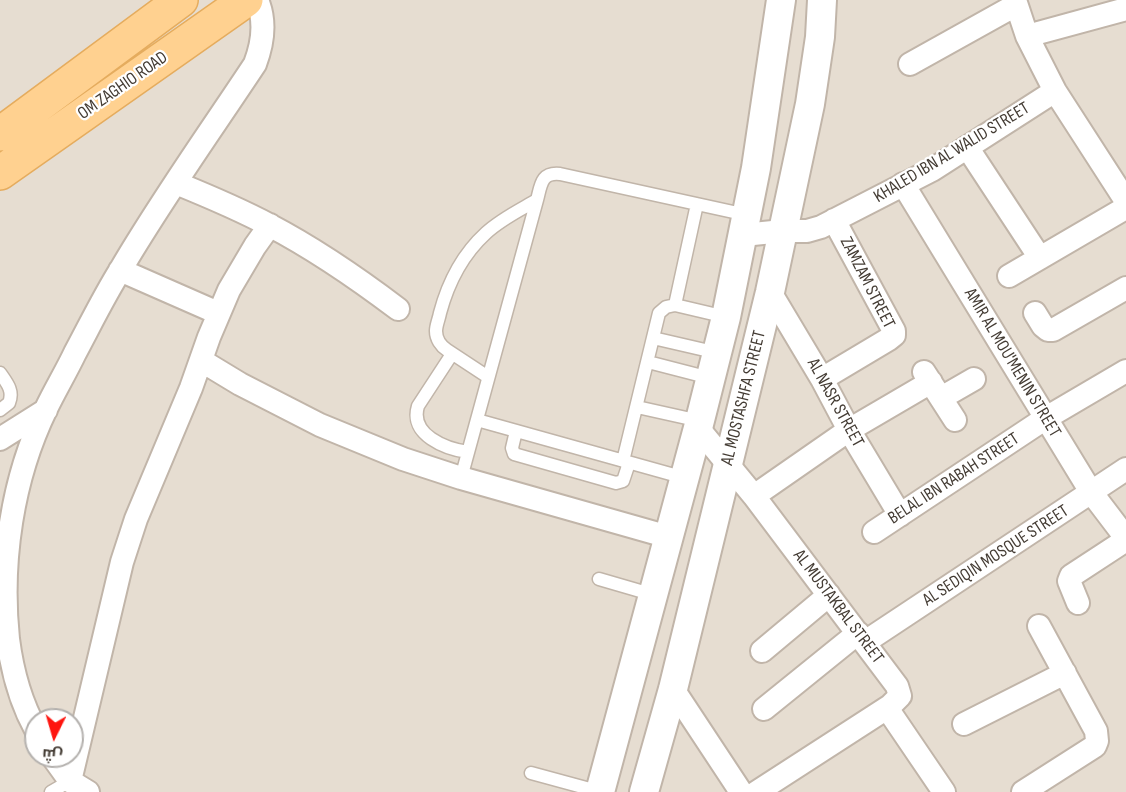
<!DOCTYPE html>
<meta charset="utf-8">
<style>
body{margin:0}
#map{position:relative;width:1126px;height:792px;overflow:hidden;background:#f2ece3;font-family:"Sofia Sans Condensed",Cairo,sans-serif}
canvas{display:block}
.north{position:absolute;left:24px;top:708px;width:60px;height:60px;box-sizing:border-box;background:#fff;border:2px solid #b4b1ae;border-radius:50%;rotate:185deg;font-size:16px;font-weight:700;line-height:24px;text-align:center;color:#443c34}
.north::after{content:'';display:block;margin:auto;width:21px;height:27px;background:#fe150f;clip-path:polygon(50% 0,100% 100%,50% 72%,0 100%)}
</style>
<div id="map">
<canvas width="1126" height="792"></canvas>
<div class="north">ش</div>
</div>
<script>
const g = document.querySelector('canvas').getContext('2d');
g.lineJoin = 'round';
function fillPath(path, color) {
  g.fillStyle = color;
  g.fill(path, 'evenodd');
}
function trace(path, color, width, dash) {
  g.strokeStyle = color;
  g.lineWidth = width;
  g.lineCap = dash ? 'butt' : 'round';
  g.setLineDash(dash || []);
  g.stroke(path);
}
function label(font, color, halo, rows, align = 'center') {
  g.font = font + ' "Sofia Sans Condensed",sans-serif';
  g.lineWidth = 4.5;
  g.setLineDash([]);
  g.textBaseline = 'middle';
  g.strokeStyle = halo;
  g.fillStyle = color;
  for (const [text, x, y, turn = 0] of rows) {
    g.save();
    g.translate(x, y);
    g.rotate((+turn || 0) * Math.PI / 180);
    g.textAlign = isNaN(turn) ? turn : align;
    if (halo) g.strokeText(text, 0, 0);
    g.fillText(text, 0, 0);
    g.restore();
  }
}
fillPath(new Path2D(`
 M 0,0 L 1126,0 L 1126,792 L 0,792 ZM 36,720 L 72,720 L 72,756 L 36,756 Z`), '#e6ddd1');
const service = new Path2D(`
 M 675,305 L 697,204
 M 653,338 L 718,353
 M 452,354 L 418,406 C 409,435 446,449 468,452
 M 648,362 L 710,378
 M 0,373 C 7,383 14,391 9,403 L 0,410
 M 488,377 L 447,350 C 441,346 436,339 436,331 C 436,325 439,319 440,313 C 448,283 463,254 486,233 C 501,219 520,210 537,200
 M 637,407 L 700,421
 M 477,420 L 685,478
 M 516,431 L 512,448 L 514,454 L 616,483 L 623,481 L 629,463
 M 623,461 L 659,313 L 666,307 L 675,305 L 726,317
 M 461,478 L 537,200 C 541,185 541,172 560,174 L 747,215
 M 599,579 L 654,595
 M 531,773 L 601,792
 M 51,792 L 70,781`);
const minor = new Path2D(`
 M 1027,36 L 1126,9
 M 910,64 L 1016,5
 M 967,147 L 1040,258
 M 176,183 C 208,196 239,209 269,225 C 315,249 357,278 398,309
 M 903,184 L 1091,492 L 1126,538
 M 743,235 L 783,231 L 807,231 L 821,227 L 932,170 L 1055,91
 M 120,270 L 218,313
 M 1009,276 L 1122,210 L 1126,201 L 1055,91 L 1027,36 L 1015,0
 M 770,292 L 822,379 L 849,430 L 900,515
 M 1035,313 L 1043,326 L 1048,330 L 1053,330 L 1126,288
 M 202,361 L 240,384 L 320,425 L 403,459 L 461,478 L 669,537
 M 924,372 L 955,420
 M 822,379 L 889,339 L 894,335 L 894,331 L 834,220
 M 941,398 L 974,379
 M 698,428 L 754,496 L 897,686 L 900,696 L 890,706 L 891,714 L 944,792
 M 0,439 L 46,410
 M 754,496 L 849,430 L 931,382
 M 874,532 L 1046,418 L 1126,371
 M 1078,603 L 1069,581 L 1071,576 L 1126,540
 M 865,642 L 1126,469
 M 762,651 L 829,595
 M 673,689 L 741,792
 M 764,709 L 858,633
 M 964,724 L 1065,673
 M 36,730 C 21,703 12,670 8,639 C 0,562 12,479 46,409 C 55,390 66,372 75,353 C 90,325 104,296 121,269 C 162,199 210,132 255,64 C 263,43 266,21 257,0
 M 52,756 L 70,781 L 88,792
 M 70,781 L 122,562 L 136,519 L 191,388 L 209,337 L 229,290 L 255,246 L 270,225
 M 757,792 L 890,706
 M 1023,792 L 1095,746 L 1097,741 L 1096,731 L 1039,626`);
const tertiary = new Path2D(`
 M 600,792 L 698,428 L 726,317 L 756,168 L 781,0
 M 644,792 L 673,689 L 770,292 L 810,104 L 820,37 L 822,0`);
const primary = new Path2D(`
 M 0,134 L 181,0
 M 0,173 L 246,0`);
trace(service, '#c1b5a9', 15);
trace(minor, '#c1b5a9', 26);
trace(tertiary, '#c1b5a9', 32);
trace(primary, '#e5ac5e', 36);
trace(service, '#fff', 12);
trace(minor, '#fff', 22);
trace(tertiary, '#fff', 28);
trace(primary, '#ffd190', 33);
label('18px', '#443c34', '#fff', [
 ["OM ZAGHIO ROAD",123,86,-35],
 ["KHALED IBN AL WALID STREET",952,153,-31],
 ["ZAMZAM STREET",867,283,63],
 ["AMIR AL MOU'MENIN STREET",1012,363,59],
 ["AL MOSTASHFA STREET",744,398,-76],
 ["AL NASR STREET",835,403,61],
 ["BELAL IBN RABAH STREET",954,479,-33],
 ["AL SEDIQIN MOSQUE STREET",996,556,-33],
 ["AL MUSTAKBAL STREET",838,607,53]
]);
</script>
